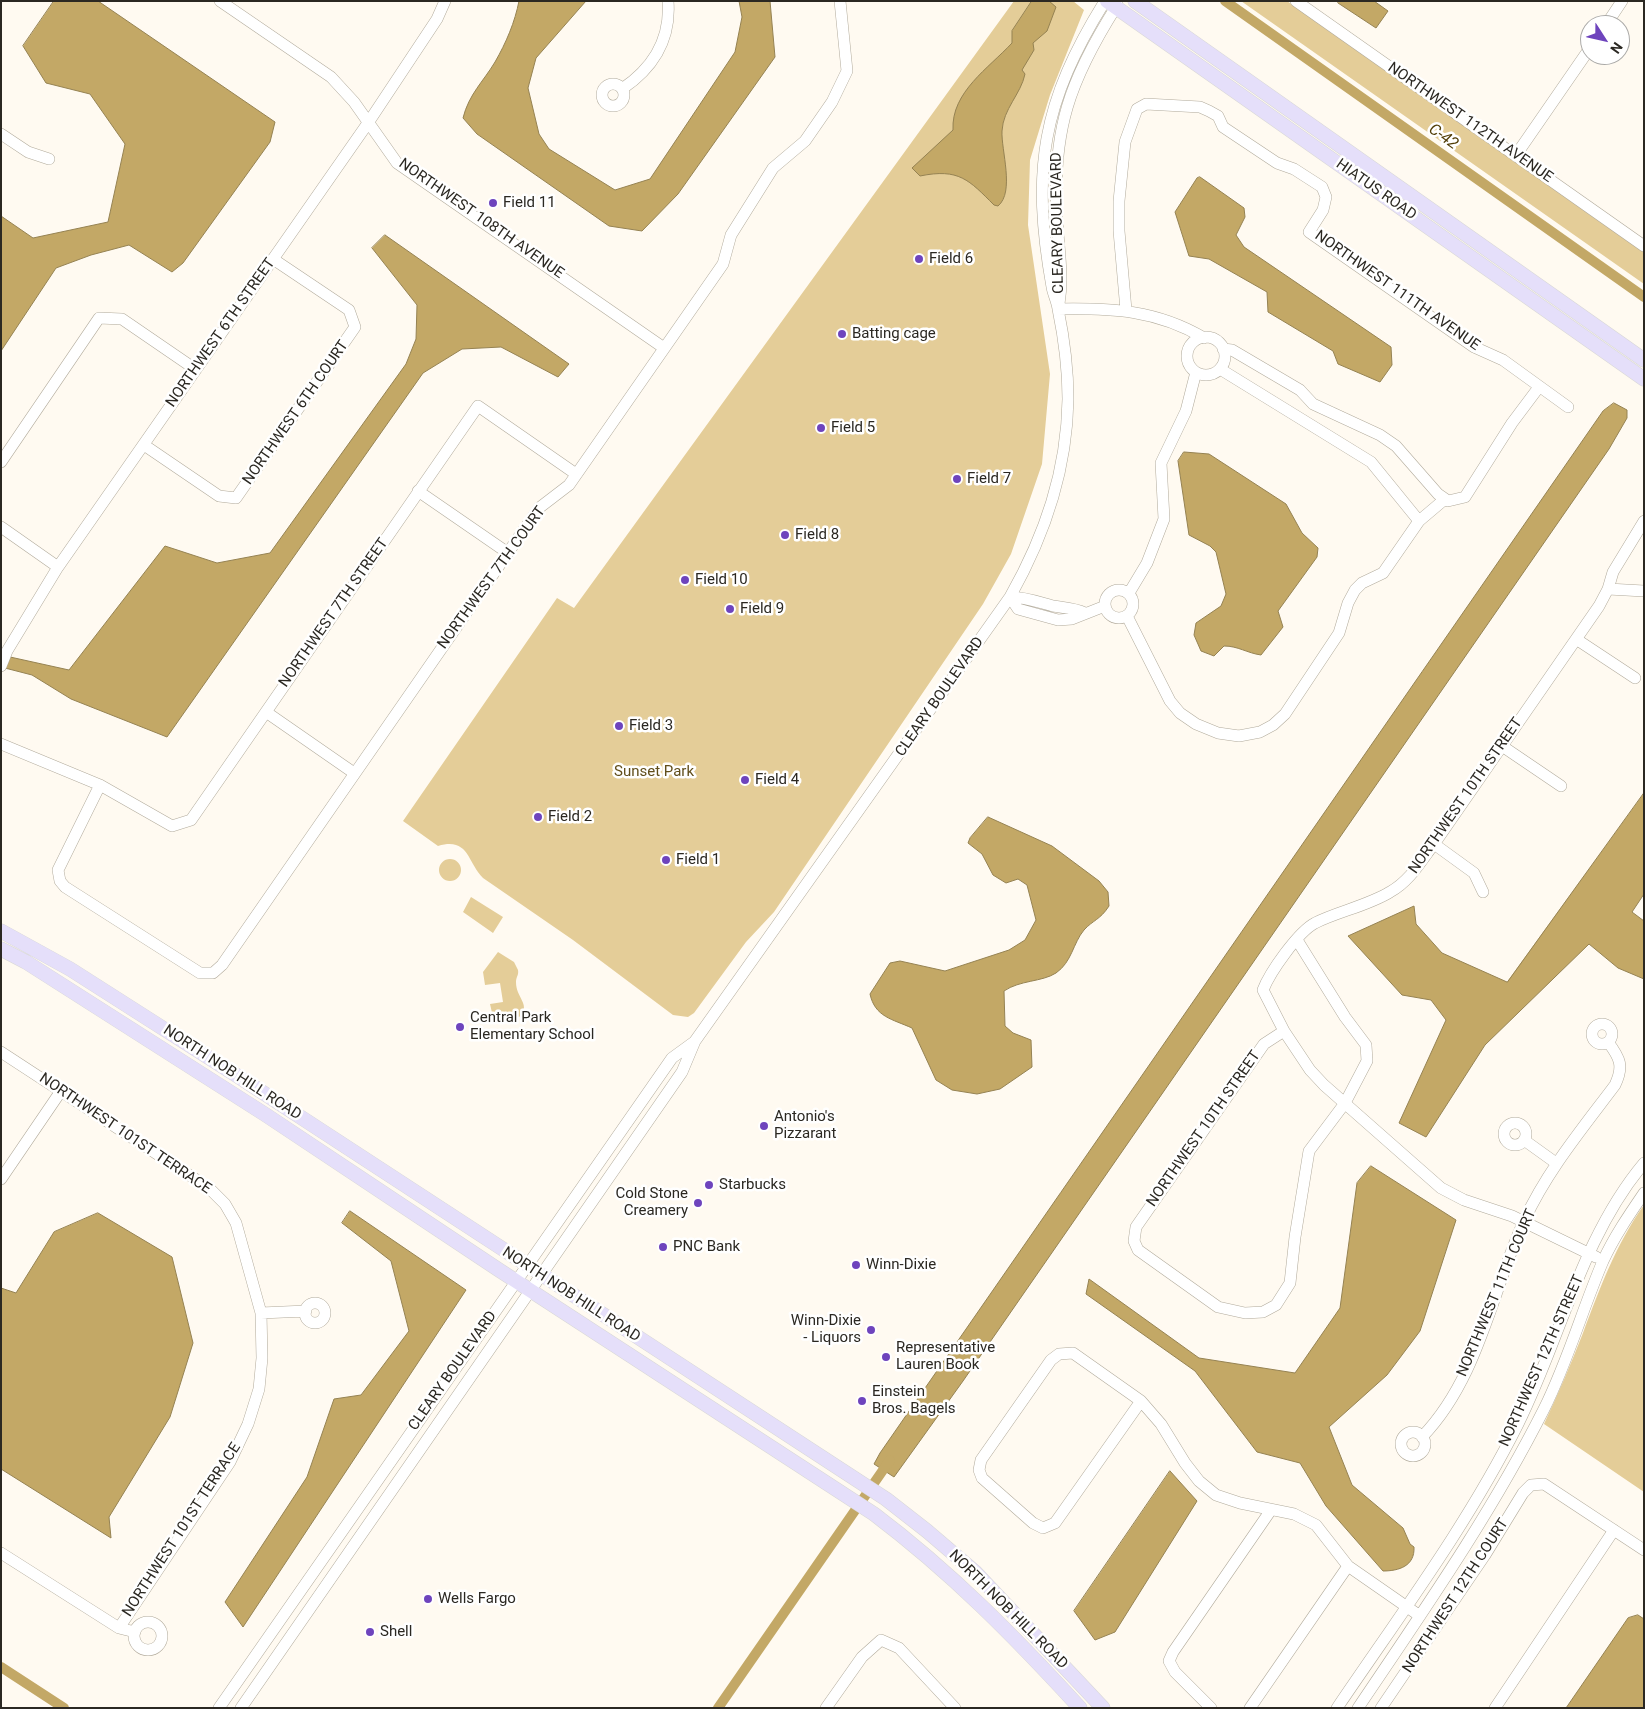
<!DOCTYPE html>
<style>
body{margin:0}
#map{position:relative;width:1645px;height:1709px;overflow:hidden;background:#fffaf1;font-family:Roboto,sans-serif}
canvas{display:block}
.frame{position:absolute;inset:0;border:2px solid #2b2822;pointer-events:none}
.north{position:absolute;left:1580px;top:15px;width:50px;height:50px;box-sizing:border-box;background:#fff;border:1px solid #aaa9a7;border-radius:50%;rotate:125deg;font-size:14px;font-weight:700;line-height:20px;text-align:center;color:#2b2822}
.north::after{content:'';display:block;margin:auto;width:18px;height:22px;background:#6e44bd;clip-path:polygon(50% 0,100% 100%,50% 72%,0 100%)}
</style>
<div id="map">
<canvas width="1645" height="1709"></canvas>
<div class="frame"></div>
<div class="north">N</div>
</div>
<script>
const g = document.querySelector('canvas').getContext('2d');
g.lineJoin = 'round';
function fillPath(path, color) {
  g.fillStyle = color;
  g.fill(path, 'evenodd');
}
function trace(path, color, width, dash) {
  g.strokeStyle = color;
  g.lineWidth = width;
  g.lineCap = dash ? 'butt' : 'round';
  g.setLineDash(dash || []);
  g.stroke(path);
}
function label(font, color, halo, rows, align = 'center') {
  g.font = font + ' Roboto,sans-serif';
  g.lineWidth = 5;
  g.setLineDash([]);
  g.textBaseline = 'middle';
  g.strokeStyle = halo;
  g.fillStyle = color;
  for (const [text, x, y, turn = 0] of rows) {
    g.save();
    g.translate(x, y);
    g.rotate((+turn || 0) * Math.PI / 180);
    g.textAlign = isNaN(turn) ? turn : align;
    if (halo) g.strokeText(text, 0, 0);
    g.fillText(text, 0, 0);
    g.restore();
  }
}
fillPath(new Path2D(`
 M 1014,1 L 1073,1 L 1084,10 L 1050,95 L 1030,160 L 1028,225 L 1050,374 L 1042,464 L 1011,554 L 983,604 L 774,912 L 746,942 L 694,1013 L 688,1017 L 673,1015 L 573,940 L 483,878 C 467,862 469,837 438,846 L 403,821 L 557,598 L 574,608 Z
 M 1241,1 L 1287,1 L 1644,251 L 1644,284 Z
 M439 870a11 11 0 1 1 22 0a11 11 0 1 1-22 0Z
 M 471,897 L 503,917 L 493,933 L 463,912 Z
 M 498,952 L 514,962 L 518,970 C 519,975 516,977 516,982 C 516,998 530,1003 521,1016 L 513,1019 L 505,1014 L 493,1017 L 490,1004 L 503,1002 L 500,983 L 485,985 L 483,972 Z
 M 1644,1205 L 1644,1492 L 1544,1424 C 1558,1394 1571,1364 1583,1333 C 1600,1288 1616,1244 1644,1205 Z`), '#e4cd98');
const water = new Path2D(`
 M 54,1 L 98,1 L 275,122 L 270,142 L 183,263 L 172,272 L 129,245 L 91,255 L 56,268 L 1,351 L 1,216 L 33,238 L 108,222 L 125,144 L 90,94 L 46,83 L 23,46 Z
 M 519,1 L 586,1 L 536,58 L 528,88 L 539,134 L 549,149 L 615,190 L 650,179 L 735,52 L 742,17 L 739,1 L 770,1 L 775,57 L 678,194 L 642,231 L 609,226 L 477,134 L 463,118 C 469,94 483,82 495,62 C 506,43 515,22 519,1 Z
 M 1032,1 L 1049,1 L 1056,7 L 1047,31 L 1033,43 L 1034,50 L 1022,70 L 1025,74 C 1021,94 1003,109 1002,131 C 1001,150 1015,192 998,206 L 994,205 C 969,180 959,168 920,176 L 912,168 L 953,130 C 951,92 989,68 1012,43 L 1012,31 Z
 M 1339,1 L 1374,1 L 1388,11 L 1376,28 L 1338,3 Z
 M 1200,177 L 1244,208 L 1245,217 L 1236,235 L 1244,247 L 1391,347 L 1392,365 L 1380,382 L 1338,364 L 1333,351 L 1268,312 L 1267,292 L 1209,259 L 1189,256 L 1175,212 L 1197,178 Z
 M 385,235 L 569,364 L 558,377 L 501,347 L 462,349 L 423,373 L 167,737 L 71,699 L 32,675 L 1,667 L 1,655 L 69,670 L 165,546 L 217,563 L 270,553 L 406,364 L 416,339 L 417,305 L 372,248 Z
 M 1614,403 L 1627,410 L 1627,418 L 1609,449 L 963,1381 L 894,1477 L 874,1464 L 880,1453 L 1603,411 Z
 M 1184,452 L 1209,454 L 1286,504 L 1302,533 L 1318,548 L 1317,557 L 1278,611 L 1283,627 L 1261,655 C 1247,653 1238,646 1224,646 L 1214,656 L 1201,651 L 1194,635 L 1196,623 L 1221,606 L 1226,594 L 1216,552 L 1210,546 L 1189,535 L 1178,461 Z
 M 1644,793 L 1644,894 L 1632,912 L 1644,921 L 1644,979 L 1618,968 L 1589,944 L 1485,1045 L 1426,1137 L 1399,1123 L 1446,1020 L 1431,1000 L 1402,995 L 1348,936 L 1414,906 L 1416,924 L 1442,953 L 1507,982 Z
 M 988,817 L 1052,846 L 1099,881 L 1108,892 L 1109,906 C 1100,920 1093,920 1084,930 C 1073,943 1072,962 1056,973 C 1042,982 1020,980 1004,991 L 1005,1026 L 1013,1033 L 1031,1040 L 1032,1067 L 1000,1089 L 977,1094 L 952,1090 L 936,1080 L 912,1028 C 892,1019 875,1017 870,994 L 890,963 L 900,961 L 945,971 L 1009,950 L 1025,940 L 1036,920 L 1027,885 L 1018,879 L 1006,883 L 993,875 L 982,854 L 968,843 L 970,838 Z
 M 1371,1166 L 1456,1220 L 1420,1331 L 1387,1375 L 1329,1427 L 1352,1485 L 1403,1528 L 1410,1544 L 1414,1547 C 1415,1566 1399,1571 1383,1571 L 1326,1506 L 1300,1463 L 1257,1452 L 1195,1371 L 1086,1294 L 1089,1279 L 1199,1358 L 1295,1373 L 1340,1308 L 1357,1183 Z
 M 350,1211 L 466,1290 L 243,1627 L 225,1602 L 307,1477 L 334,1399 L 361,1395 L 409,1331 L 391,1261 L 342,1223 Z
 M 98,1213 L 172,1257 L 193,1343 L 170,1417 L 109,1517 L 111,1538 L 1,1469 L 1,1288 L 16,1293 L 54,1232 Z
 M 1170,1471 L 1197,1501 L 1115,1632 L 1095,1640 L 1074,1611 Z
 M 1638,1615 L 1644,1619 L 1644,1708 L 1566,1708 L 1628,1618 Z`);
fillPath(water, '#c3a866');
trace(water, '#958252', 1);
trace(new Path2D(`
 M 1225,1 L 1644,297
 M 1,1667 L 64,1708
 M 718,1708 L 890,1460`), '#c3a866', 10);
const minor = new Path2D(`
 M 220,1 L 331,77 L 354,102 L 397,163 L 664,348
 M 1296,1 L 1644,246
 M 1606,25 L 1622,1
 M602 95a11 11 0 1 1 22 0a11 11 0 1 1-22 0Z
 M 622,89 C 653,68 671,39 668,1
 M 1,134 L 28,152 L 49,159
 M 1516,155 L 1590,48
 M 1059,304 C 1064,275 1058,246 1057,217 C 1052,130 1070,80 1116,7 L 1117,1
 M 1058,309 C 1112,308 1157,310 1204,338
 M 1126,310 L 1119,231 L 1119,201 L 1125,142 L 1137,109 L 1146,104 L 1200,107 L 1209,111 L 1218,116 L 1223,127 L 1277,163 L 1294,169 L 1322,187 L 1326,197 L 1323,210 L 1309,232 L 1474,347 L 1503,360 L 1568,407
 M1187 356a19 19 0 1 1 38 0a19 19 0 1 1-38 0Z
 M 1223,349 L 1232,350 L 1300,390 L 1313,404 L 1380,435 L 1396,446 L 1438,494 L 1448,501 L 1465,497 L 1512,423 L 1539,387
 M 1220,369 L 1371,462 L 1419,521
 M 144,445 L 219,496 L 236,498 L 355,327 L 349,310 L 273,259
 M 1,462 L 99,318 L 122,319 L 195,369
 M 418,491 L 508,553
 M 1,527 L 58,567
 M 1608,589 L 1644,591
 M1105 604a14 14 0 1 1 28 0a14 14 0 1 1-28 0Z
 M 1129,593 L 1147,563 L 1164,519 L 1161,463 L 1186,411 L 1196,372
 M 1010,597 L 1018,609 L 1058,620 L 1072,619 L 1105,606
 M 1010,597 C 1025,597 1038,602 1053,606 C 1065,608 1074,608 1085,613
 M 1127,616 L 1170,701 L 1180,713 L 1196,724 L 1218,733 L 1239,736 L 1260,732 L 1273,725 L 1285,714 L 1339,633 L 1348,603 L 1355,590 L 1362,583 L 1383,573 L 1419,521 L 1445,499
 M 1576,639 L 1635,678
 M 1,666 L 7,651 L 58,567 L 368,123 L 437,19 L 445,1
 M 266,712 L 354,773
 M 1,744 L 100,785 L 172,826 L 191,820 L 478,406 L 576,474
 M 1502,746 L 1561,786
 M 100,785 L 58,870 L 60,881 L 65,887 L 200,973 L 213,973 L 222,965 L 539,508 L 569,485 L 723,264 L 731,235 L 773,168 L 805,141 L 832,102 L 847,71 L 840,1
 M 1434,844 L 1474,873 L 1483,892
 M 1297,940 L 1345,1017 L 1366,1045 L 1367,1061 L 1345,1103 L 1309,1151 L 1295,1237 L 1290,1283 L 1276,1305 L 1263,1312 L 1245,1313 L 1218,1307 L 1138,1250 L 1134,1241 L 1136,1227 L 1264,1044 L 1284,1031 L 1263,990 C 1270,972 1298,932 1315,923 C 1339,911 1367,906 1390,892 C 1410,881 1421,861 1434,844 L 1599,606 L 1608,589 L 1613,572 L 1644,521
 M1592 1034a10 10 0 1 1 20 0a10 10 0 1 1-20 0Z
 M 1284,1031 L 1310,1070 L 1324,1085 L 1441,1188 L 1464,1200 L 1512,1216 L 1596,1257
 M 1,1052 L 209,1188 L 225,1204 L 236,1223 L 261,1313 L 262,1358 L 259,1389 L 248,1424 L 230,1462 L 119,1628
 M1504 1134a11 11 0 1 1 22 0a11 11 0 1 1-22 0Z
 M 1524,1140 L 1556,1163
 M 1,1179 L 61,1091
 M305 1313a10 10 0 1 1 20 0a10 10 0 1 1-20 0Z
 M 261,1313 L 306,1311
 M 1141,1401 L 1055,1523 L 1043,1528 L 1033,1523 L 982,1478 L 979,1470 L 981,1460 L 1051,1360 L 1059,1354 L 1073,1353 L 1141,1401 L 1161,1424 L 1185,1463 L 1199,1481 L 1216,1495 L 1240,1503 L 1294,1514 L 1316,1525 L 1348,1566 L 1420,1616
 M1401 1444a12 12 0 1 1 24 0a12 12 0 1 1-24 0Z
 M 1422,1437 C 1479,1378 1491,1293 1524,1221 C 1547,1171 1582,1129 1615,1085 C 1624,1066 1620,1058 1608,1042
 M 1,1553 L 119,1628 L 135,1632
 M134 1636a14 14 0 1 1 28 0a14 14 0 1 1-28 0Z
 M 219,1708 L 672,1058 L 694,1042
 M 241,1708 L 682,1072 L 695,1041 L 1010,597 C 1045,535 1067,471 1068,399 C 1068,369 1064,338 1058,309 C 1057,301 1053,294 1052,287 C 1031,170 1042,102 1105,1
 M 826,1708 L 862,1657 L 881,1640 L 899,1648 L 955,1708
 M 1211,1708 L 1175,1672 L 1169,1661 L 1173,1652 L 1271,1510
 M 1250,1708 L 1348,1566
 M 1337,1708 C 1400,1615 1468,1524 1518,1424 C 1561,1338 1581,1238 1644,1163
 M 1358,1708 C 1424,1610 1491,1514 1544,1409 C 1568,1361 1582,1310 1603,1261 C 1614,1237 1629,1215 1644,1193
 M 1381,1708 L 1485,1555 L 1523,1493 L 1531,1485 L 1544,1484 L 1644,1550
 M 1495,1708 L 1614,1530`);
const major = new Path2D(`
 M 1107,1 L 1644,379
 M 1135,1 L 1644,360
 M 1,931 L 70,969 L 233,1073 L 886,1499 L 927,1531 L 975,1572 L 1103,1708
 M 1,949 L 26,962 L 266,1115 L 499,1270 L 874,1514 C 952,1573 1014,1636 1080,1708`);
trace(minor, '#b1aa9b', 12);
trace(major, '#d9d8d7', 15);
trace(minor, '#fff', 11);
trace(major, '#e5dffa', 14);
for (const [x, y, r, color] of [
 [493,203,5,"#6e44bd"],
 [919,259,5,"#6e44bd"],
 [842,334,5,"#6e44bd"],
 [821,428,5,"#6e44bd"],
 [957,479,5,"#6e44bd"],
 [785,535,5,"#6e44bd"],
 [685,580,5,"#6e44bd"],
 [730,609,5,"#6e44bd"],
 [619,726,5,"#6e44bd"],
 [745,780,5,"#6e44bd"],
 [538,817,5,"#6e44bd"],
 [666,860,5,"#6e44bd"],
 [460,1027,5,"#6e44bd"],
 [764,1126,5,"#6e44bd"],
 [709,1185,5,"#6e44bd"],
 [698,1203,5,"#6e44bd"],
 [663,1247,5,"#6e44bd"],
 [856,1265,5,"#6e44bd"],
 [871,1330,5,"#6e44bd"],
 [886,1357,5,"#6e44bd"],
 [862,1401,5,"#6e44bd"],
 [428,1599,5,"#6e44bd"],
 [370,1632,5,"#6e44bd"]
]) {
  const dot = new Path2D();
  dot.arc(x, y, r, 0, 2 * Math.PI);
  g.fillStyle = color;
  g.fill(dot);
  trace(dot, '#fff', 2);
}
label('15px', '#2b2822', '#fff', [
 ["NORTHWEST 112TH AVENUE",1470,123,35],
 ["HIATUS ROAD",1376,190,35],
 ["NORTHWEST 108TH AVENUE",481,219,35],
 ["CLEARY BOULEVARD",1058,223,-91],
 ["NORTHWEST 111TH AVENUE",1397,291,35],
 ["NORTHWEST 6TH STREET",221,333,-55],
 ["NORTHWEST 6TH COURT",296,413,-55],
 ["NORTHWEST 7TH COURT",492,578,-54],
 ["NORTHWEST 7TH STREET",334,613,-55],
 ["CLEARY BOULEVARD",940,697,-55],
 ["NORTHWEST 10TH STREET",1466,796,-55],
 ["NORTH NOB HILL ROAD",232,1073,33],
 ["NORTHWEST 10TH STREET",1204,1129,-55],
 ["NORTHWEST 101ST TERRACE",125,1134,34],
 ["NORTHWEST 11TH COURT",1497,1293,-67],
 ["NORTH NOB HILL ROAD",571,1295,33],
 ["NORTHWEST 12TH STREET",1542,1361,-66],
 ["CLEARY BOULEVARD",453,1371,-55],
 ["NORTHWEST 101ST TERRACE",182,1530,-57],
 ["NORTHWEST 12TH COURT",1456,1596,-57],
 ["NORTH NOB HILL ROAD",1008,1610,45]
]);
label('15px', '#2b2822', '#fff', [
 ["Field 11",503,203],
 ["Field 6",929,259],
 ["Batting cage",852,334],
 ["Field 5",831,428],
 ["Field 7",967,479],
 ["Field 8",795,535],
 ["Field 10",695,580],
 ["Field 9",740,609],
 ["Field 3",629,726],
 ["Field 4",755,780],
 ["Field 2",548,817],
 ["Field 1",676,860],
 ["Central Park",470,1018],
 ["Elementary School",470,1035],
 ["Antonio's",774,1117],
 ["Pizzarant",774,1134],
 ["Starbucks",719,1185],
 ["Cold Stone",688,1194,"right"],
 ["Creamery",688,1211,"right"],
 ["PNC Bank",673,1247],
 ["Winn-Dixie",866,1265],
 ["Winn-Dixie",861,1321,"right"],
 ["- Liquors",861,1338,"right"],
 ["Representative",896,1348],
 ["Lauren Book",896,1365],
 ["Einstein",872,1392],
 ["Bros. Bagels",872,1409],
 ["Wells Fargo",438,1599],
 ["Shell",380,1632]
], 'left');
label('15px', '#614e1b', '#fff', [
 ["Sunset Park",654,772]
]);
label('italic 16px', '#513d06', '#fff', [
 ["C-42",1443,137,35]
]);
</script>
